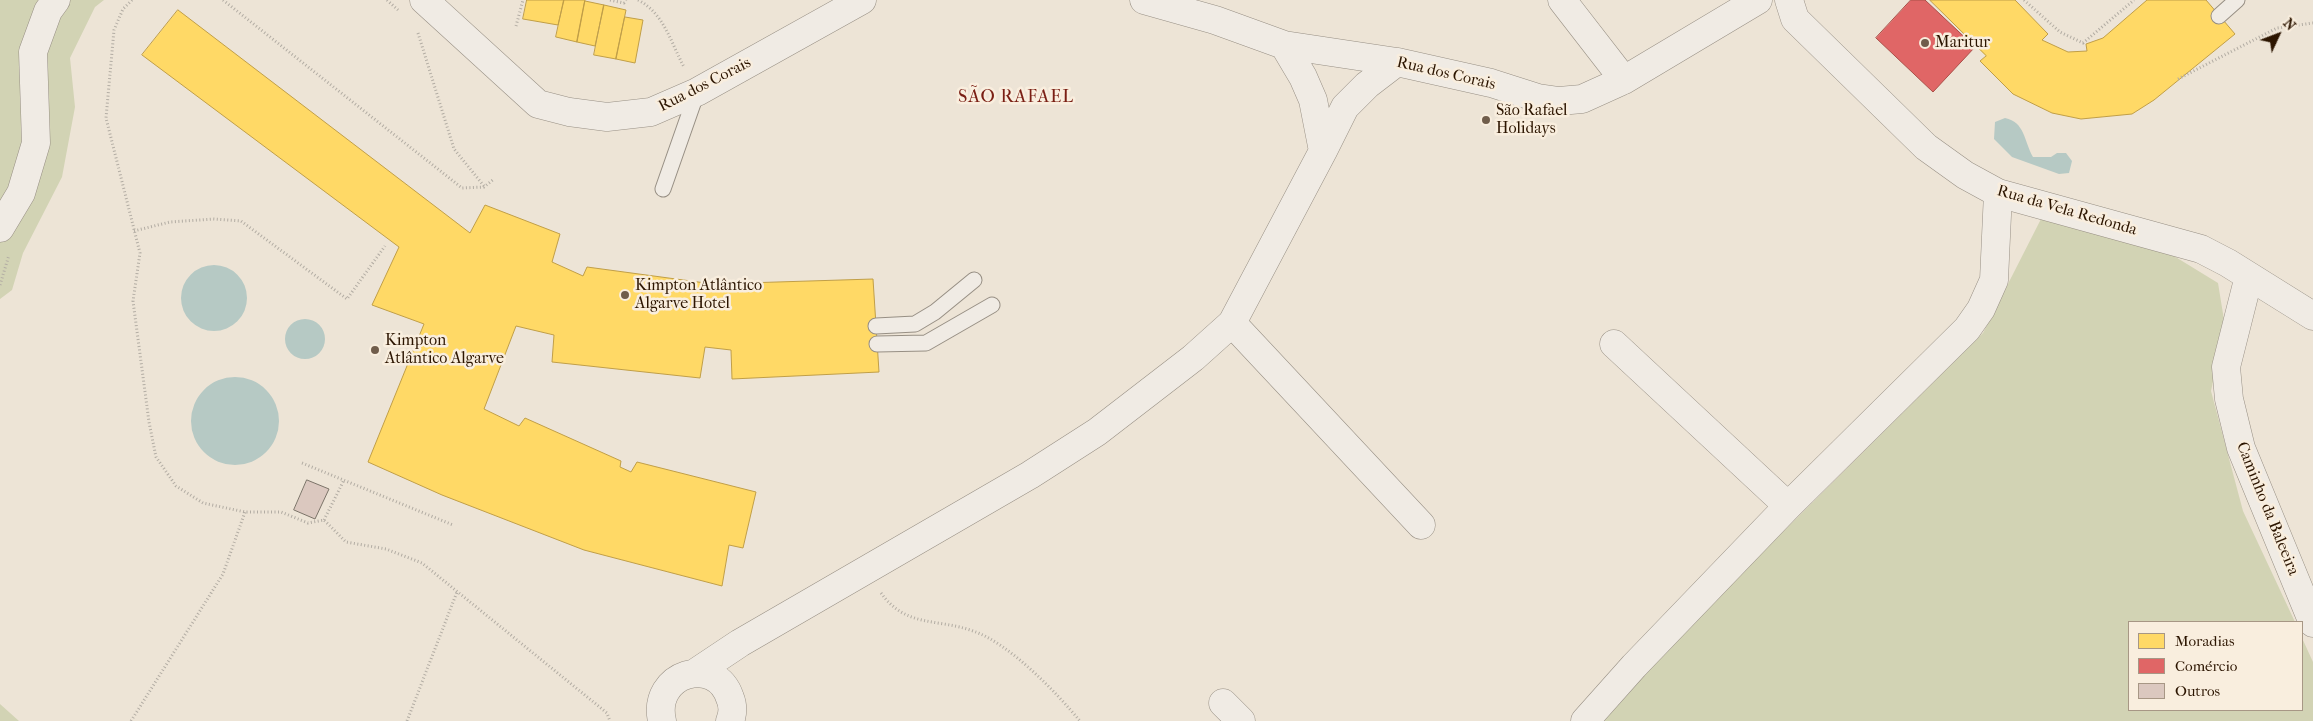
<!DOCTYPE html>
<meta charset="utf-8">
<style>
body{margin:0}
#map{position:relative;width:2313px;height:721px;overflow:hidden;background:#ede4d6;font-family:"IM FELL French Canon",serif}
canvas{display:block}
.legend{position:absolute;left:2128px;top:621px;width:175px;height:90px;box-sizing:border-box;background:#f9eede;border:1px solid #a79785;margin:0;padding:6px 9px;list-style:none;font-size:15px;color:#2c1500}
.legend li{display:flex;align-items:center;gap:10px;height:25px}
.legend b{width:25px;border:1px solid #a79785}
.north{position:absolute;left:2253px;top:10px;width:50px;height:50px;-webkit-text-stroke:4px #f9eede;paint-order:stroke;rotate:47deg;font-size:14px;font-weight:700;line-height:20px;text-align:center;color:#2c1500}
.north::after{content:'';display:block;margin:auto;width:18px;height:22px;background:#2c1500;clip-path:polygon(50% 0,100% 100%,50% 72%,0 100%)}
</style>
<div id="map">
<canvas width="2313" height="721"></canvas>
<ul class="legend">
<li><b style="height:14px;background:#ffd966"></b>Moradias</li>
<li><b style="height:14px;background:#e06666"></b>Comércio</li>
<li><b style="height:14px;background:#dbc8bf"></b>Outros</li>
</ul>
<div class="north">N</div>
</div>
<script>
const g = document.querySelector('canvas').getContext('2d');
g.lineJoin = 'round';
function fillPath(path, color) {
  g.fillStyle = color;
  g.fill(path, 'evenodd');
}
function trace(path, color, width, dash) {
  g.strokeStyle = color;
  g.lineWidth = width;
  g.lineCap = dash ? 'butt' : 'round';
  g.setLineDash(dash || []);
  g.stroke(path);
}
function label(font, color, halo, rows, align = 'center') {
  g.font = font + ' "IM FELL French Canon",serif';
  g.lineWidth = 5;
  g.setLineDash([]);
  g.textBaseline = 'middle';
  g.strokeStyle = halo;
  g.fillStyle = color;
  for (const [text, x, y, turn = 0] of rows) {
    g.save();
    g.translate(x, y);
    g.rotate((+turn || 0) * Math.PI / 180);
    g.textAlign = isNaN(turn) ? turn : align;
    if (halo) g.strokeText(text, 0, 0);
    g.fillText(text, 0, 0);
    g.restore();
  }
}
fillPath(new Path2D(`
 M 0,0 L 104,0 L 95,7 L 70,58 L 75,107 L 62,177 L 23,253 L 12,290 L 0,299 Z
 M 2041,219 L 2169,253 L 2218,283 L 2225,326 L 2211,391 L 2243,511 L 2295,622 L 2129,622 L 2129,710 L 2302,710 L 2302,638 L 2313,662 L 2313,721 L 1601,721 L 1642,672 L 1983,333 Z
 M 0,704 L 19,721 L 0,721 Z`), '#d2d3b4');
fillPath(new Path2D(`
 M 2005,118 C 2025,122 2024,141 2033,157 L 2051,157 L 2057,153 L 2066,153 L 2072,161 L 2069,173 L 2059,174 L 2012,157 L 1994,139 L 1995,122 Z
 M181 298a33 33 0 1 1 66 0a33 33 0 1 1-66 0Z
 M285 339a20 20 0 1 1 40 0a20 20 0 1 1-40 0Z
 M191 421a44 44 0 1 1 88 0a44 44 0 1 1-88 0Z`), '#b6c9c4');
const homes = new Path2D(`
 M 527,0 L 564,0 L 558,25 L 523,19 Z
 M 564,0 L 585,0 L 577,42 L 556,37 Z
 M 1930,0 L 2015,0 L 2048,34 L 2042,40 L 2068,52 L 2087,51 L 2086,44 L 2103,38 L 2147,0 L 2206,0 L 2235,34 L 2154,100 L 2132,114 L 2081,119 L 2052,113 L 2013,94 L 1980,61 L 1986,56 Z
 M 585,1 L 604,5 L 595,46 L 577,42 Z
 M 604,5 L 626,10 L 616,59 L 594,55 Z
 M 178,10 L 470,233 L 485,205 L 560,234 L 552,262 L 583,276 L 587,267 L 713,284 L 873,279 L 879,372 L 732,379 L 731,350 L 705,347 L 700,378 L 552,362 L 554,335 L 516,326 L 484,409 L 519,426 L 525,418 L 621,461 L 620,467 L 631,472 L 637,462 L 756,492 L 743,548 L 729,545 L 722,586 L 584,550 L 442,495 L 368,462 L 424,324 L 372,305 L 399,247 L 142,55 Z
 M 625,17 L 643,20 L 635,63 L 616,59 Z`);
fillPath(homes, '#ffd966');
trace(homes, '#c09e47', 1);
const shops = new Path2D(`
 M 1911,0 L 1925,0 L 1975,47 L 1933,92 L 1876,38 Z`);
fillPath(shops, '#e06666');
trace(shops, '#aa4e47', 1);
const building = new Path2D(`
 M 307,480 L 329,489 L 315,519 L 294,510 Z`);
fillPath(building, '#dbc8bf');
trace(building, '#7b7368', 1);
const service = new Path2D(`
 M 2219,16 L 2237,0
 M 663,189 L 697,92
 M 876,326 L 915,324 L 935,312 L 974,280
 M 877,344 L 926,343 L 992,305`);
const minor = new Path2D(`
 M 424,0 L 538,104 L 569,112 L 607,117 L 651,112 L 697,92 L 862,0
 M 1144,0 L 1215,20 L 1284,45 L 1397,62 L 1491,83 L 1538,98 L 1559,101 L 1582,99 L 1624,80 L 1758,0
 M 1562,0 L 1624,80
 M 1789,0 L 1795,19 L 1926,147 L 1965,175 L 1998,193 L 2201,249 L 2228,263 L 2313,316
 M 1323,151 L 1345,107 L 1367,85 L 1397,62
 M 0,228 L 21,193 L 36,143 L 33,52 L 48,11 L 56,0
 M 2249,276 L 2226,367 L 2229,399 L 2241,448 L 2313,623
 M 1232,323 L 1421,525
 M 1614,344 L 1788,506 L 1967,329 L 1981,309 L 1994,280 L 1998,193
 M 695,673 L 740,643 L 1030,475 L 1097,432 L 1193,358 L 1232,323 L 1323,151 L 1313,100 L 1303,77 L 1284,45
 M 1223,703 L 1241,721
 M 662,721 C 651,673 716,654 730,698 C 733,705 733,714 730,721
 M 1585,721 L 1634,666 L 1788,506`);
trace(service, '#978f84', 17);
trace(minor, '#978f84', 29);
trace(new Path2D(`
 M 132,0 L 123,9 L 114,30 L 106,118 L 140,253 L 133,301 L 149,422 L 156,457 L 176,486 L 203,503 L 245,512 L 281,512 L 308,523 L 324,520 L 346,542 L 386,549 L 422,563 L 607,713 L 610,721
 M 223,0 L 462,188 L 484,187 L 494,179
 M 387,0 L 398,10
 M 610,0 L 624,3 L 626,0
 M 638,0 C 664,13 671,43 684,67
 M 2024,0 L 2060,32 L 2083,43 L 2134,0
 M 516,26 L 523,0
 M 418,33 L 454,149 L 484,186
 M 2178,79 L 2277,28 L 2313,23
 M 134,231 L 170,222 L 213,219 L 241,221 L 347,299 L 385,246
 M 0,285 L 9,255
 M 302,463 L 453,525
 M 324,520 L 344,480
 M 881,593 C 906,628 937,618 973,631 C 1009,643 1056,692 1080,721
 M 131,721 L 223,574 L 245,512
 M 407,721 L 457,592`), '#b2aca3', 3, [1, 2.5]);
trace(service, '#f0ebe4', 15);
trace(minor, '#f0ebe4', 28);
for (const [x, y, r, color] of [
 [1925,43,5,"#705d4b"],
 [1486,120,5,"#705d4b"],
 [625,295,5,"#705d4b"],
 [375,350,5,"#705d4b"]
]) {
  const dot = new Path2D();
  dot.arc(x, y, r, 0, 2 * Math.PI);
  g.fillStyle = color;
  g.fill(dot);
  trace(dot, '#f9eede', 2);
}
label('16px', '#2c1500', '#f9eede', [
 ["Maritur",1935,43],
 ["São Rafael",1496,111],
 ["Holidays",1496,129],
 ["Kimpton Atlântico",635,286],
 ["Algarve Hotel",635,304],
 ["Kimpton",385,341],
 ["Atlântico Algarve",385,359]
], 'left');
label('16px', '#2c1500', '#f9eede', [
 ["Rua dos Corais",1446,74,13],
 ["Rua dos Corais",705,85,-27],
 ["Rua da Vela Redonda",2067,211,16],
 ["Caminho da Baleeira",2267,509,68]
]);
g.letterSpacing = '1px';
label('18px', '#7a1f14', '#f9eede', [
 ["SÃO RAFAEL",1016,98]
]);
g.letterSpacing = '0px';
</script>
